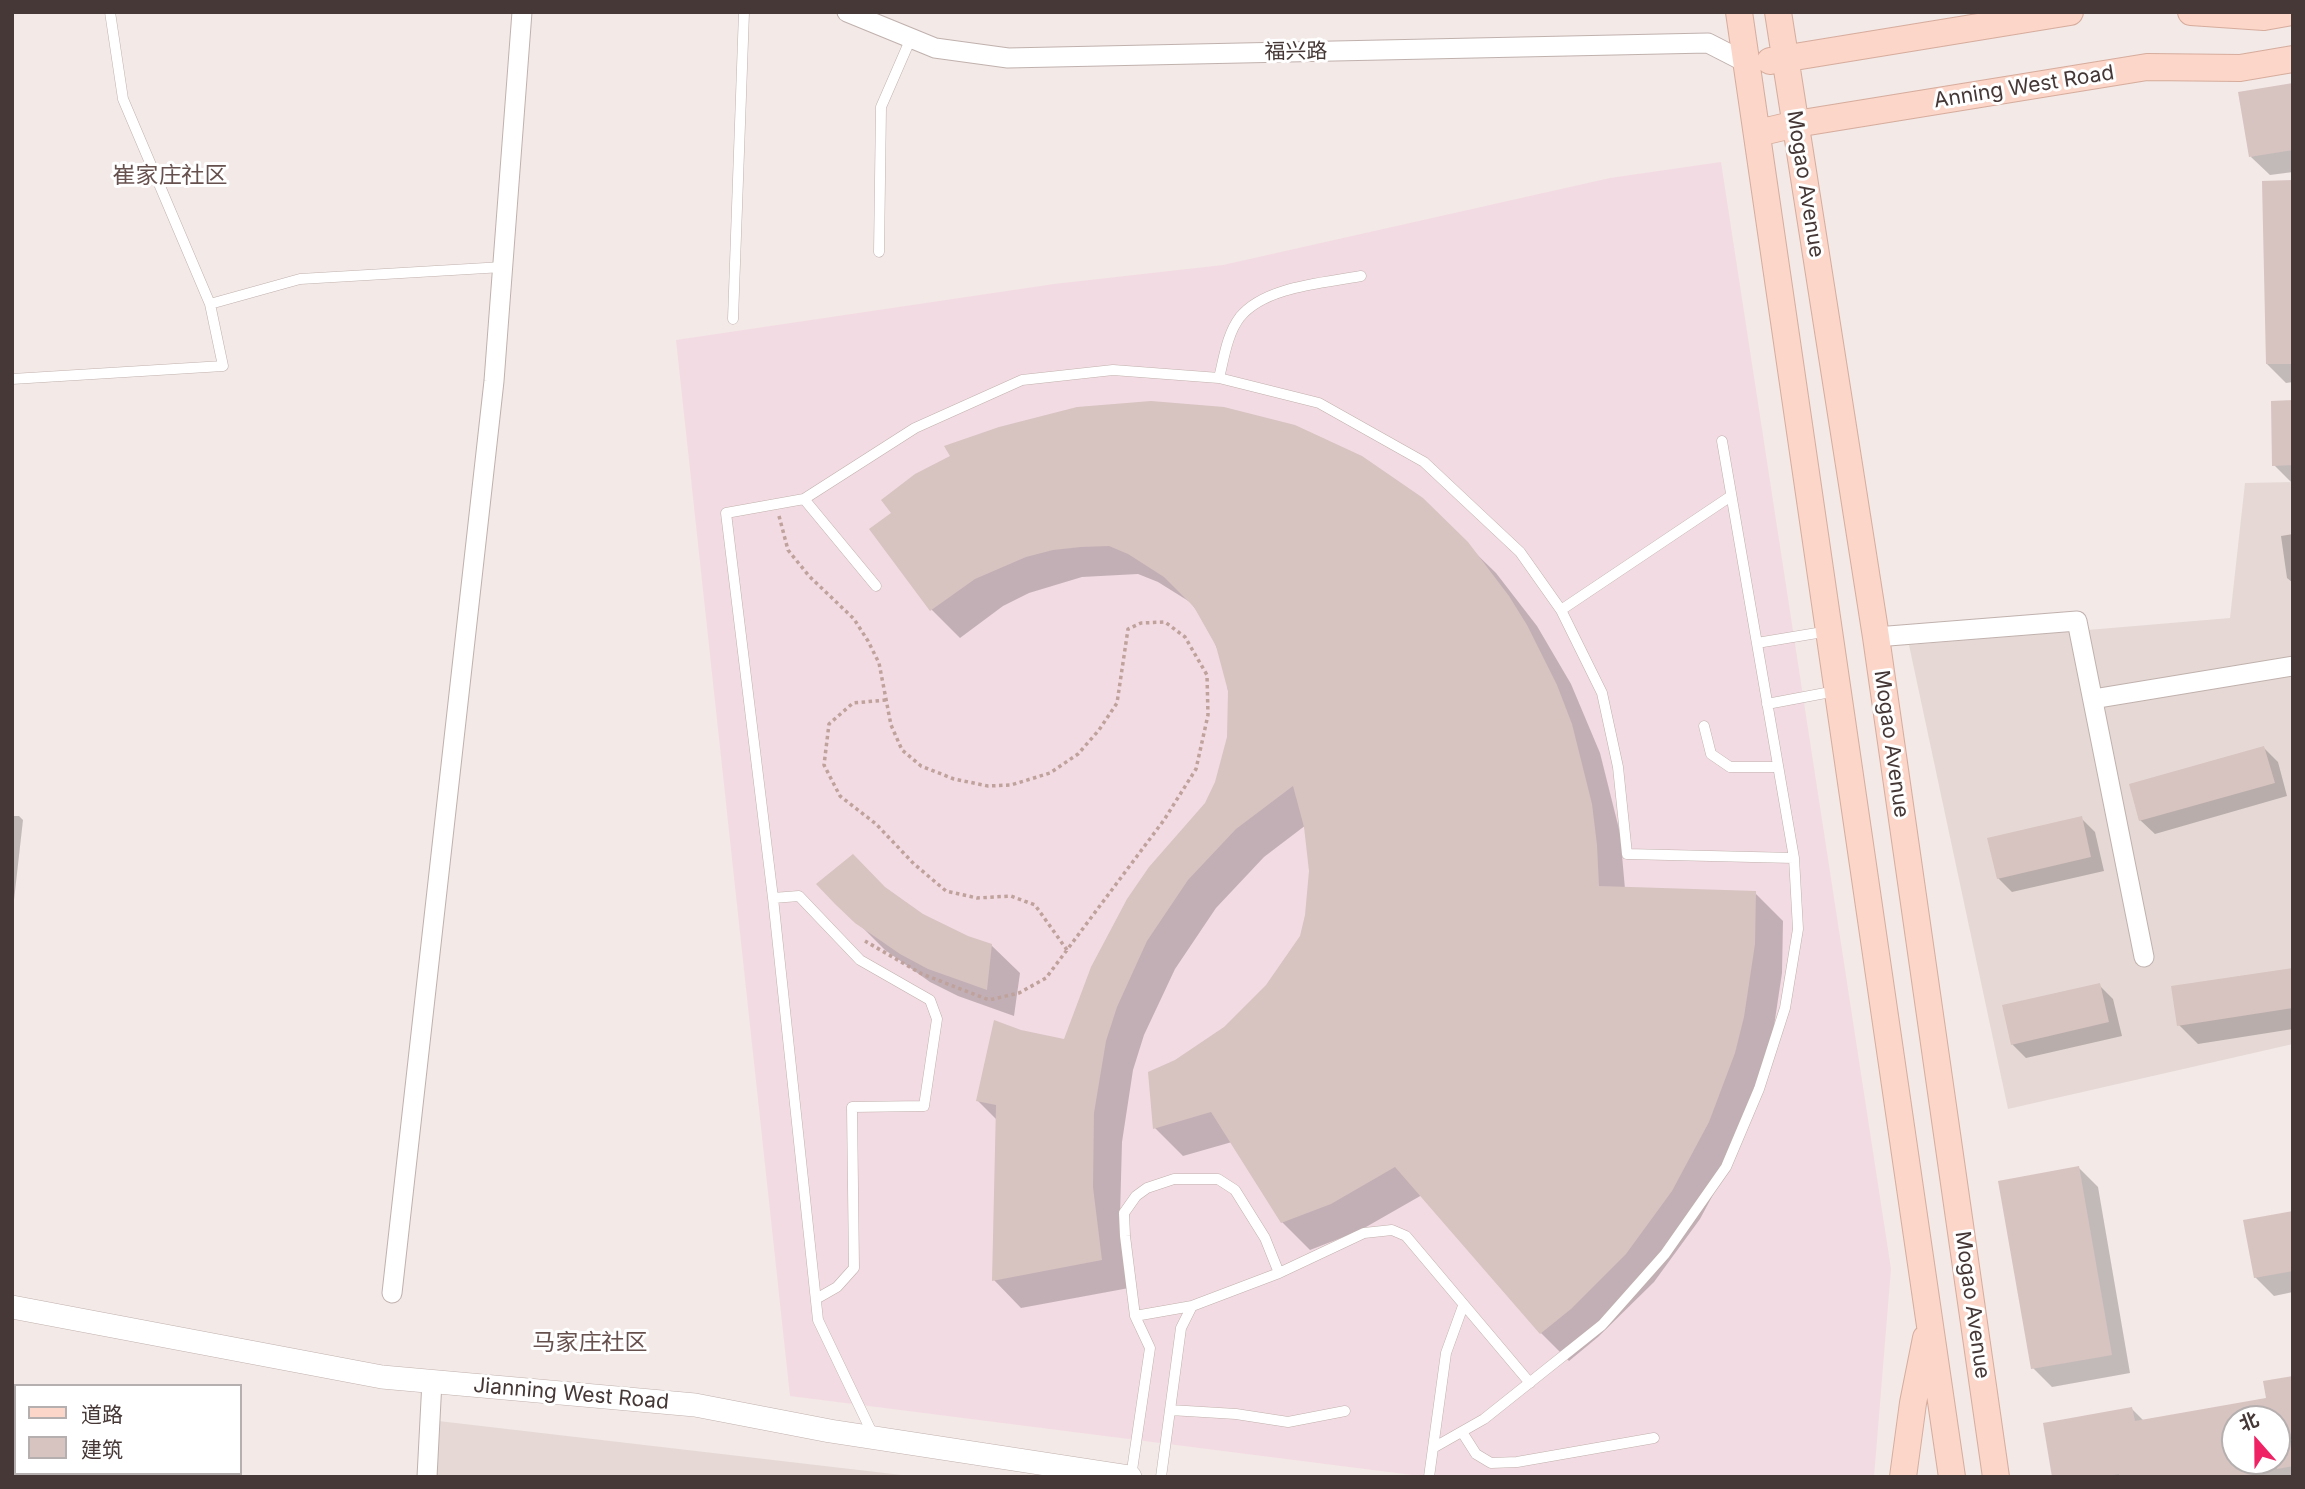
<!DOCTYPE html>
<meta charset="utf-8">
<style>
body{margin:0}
#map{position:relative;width:2305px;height:1489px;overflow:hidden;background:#f3e9e7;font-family:Inter,"Noto Sans SC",sans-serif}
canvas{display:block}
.frame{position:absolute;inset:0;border:14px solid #453836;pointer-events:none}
.legend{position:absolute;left:14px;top:1384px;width:228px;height:91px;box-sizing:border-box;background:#fff;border:2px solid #b5afaf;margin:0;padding:9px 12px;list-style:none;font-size:21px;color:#453836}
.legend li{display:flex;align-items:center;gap:14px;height:35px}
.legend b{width:35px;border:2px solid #b5afaf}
.north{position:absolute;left:2221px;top:1405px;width:70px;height:70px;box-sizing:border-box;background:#fff;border:2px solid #b5afaf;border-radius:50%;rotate:339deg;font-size:19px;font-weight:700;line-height:28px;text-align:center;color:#453836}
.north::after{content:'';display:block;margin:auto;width:24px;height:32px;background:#ef2265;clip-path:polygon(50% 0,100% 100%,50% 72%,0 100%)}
</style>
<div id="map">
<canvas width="2305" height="1489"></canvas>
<div class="frame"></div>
<ul class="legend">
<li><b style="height:9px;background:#fcd6c8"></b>道路</li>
<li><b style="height:19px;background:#d7c3c0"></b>建筑</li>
</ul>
<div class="north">北</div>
</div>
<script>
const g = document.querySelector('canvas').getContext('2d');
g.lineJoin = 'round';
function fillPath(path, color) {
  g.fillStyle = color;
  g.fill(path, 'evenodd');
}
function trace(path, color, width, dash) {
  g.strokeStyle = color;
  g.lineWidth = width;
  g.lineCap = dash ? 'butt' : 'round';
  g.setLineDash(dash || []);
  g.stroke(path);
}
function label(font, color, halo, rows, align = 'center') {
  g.font = font + ' Inter,"Noto Sans SC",sans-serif';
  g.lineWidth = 6;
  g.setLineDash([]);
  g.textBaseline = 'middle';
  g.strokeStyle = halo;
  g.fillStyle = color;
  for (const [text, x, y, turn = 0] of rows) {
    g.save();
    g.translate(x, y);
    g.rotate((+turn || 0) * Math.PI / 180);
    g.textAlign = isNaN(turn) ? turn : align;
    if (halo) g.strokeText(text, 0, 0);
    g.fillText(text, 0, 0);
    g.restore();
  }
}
fillPath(new Path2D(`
 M 2293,482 L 2293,1044 L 2008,1109 L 1909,645 L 2230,618 L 2245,483 Z
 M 430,1420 L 919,1477 L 426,1477 Z`), '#e6d9d5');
fillPath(new Path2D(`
 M 1721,162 L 1891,1269 L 1874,1477 L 1428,1477 L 790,1396 L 676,340 L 1054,284 L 1223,265 L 1610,178 Z`), '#f3dbe3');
fillPath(new Path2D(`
 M 2293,85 L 2293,172 L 2270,175 L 2251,157 Z
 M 2293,182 L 2293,382 L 2286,383 L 2267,364 Z
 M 2293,402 L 2293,484 L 2274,465 Z
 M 1421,500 L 1496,573 L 1537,626 L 1571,684 L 1600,753 L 1620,833 L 1625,889 L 1755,893 L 1783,921 L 1782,973 L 1771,1046 L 1737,1150 L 1700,1219 L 1654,1282 L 1598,1337 L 1569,1361 L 1541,1333 L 1422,1195 L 1359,1231 L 1310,1250 L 1282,1222 L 1232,1142 L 1183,1156 L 1155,1128 L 1150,1073 L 1175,1061 L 1225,1028 L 1268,986 L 1302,937 L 1307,915 L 1310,871 L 1306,825 L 1264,857 L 1216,908 L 1175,969 L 1144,1035 L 1133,1070 L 1122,1142 L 1120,1216 L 1129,1288 L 1021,1308 L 994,1280 L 998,1121 L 978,1101 L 1020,1031 L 1065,1041 L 1206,804 L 1217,783 L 1229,738 L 1231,714 L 1225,668 L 1207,624 L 1190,602 L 1158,582 L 1138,574 L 1082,577 L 1029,593 L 1003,606 L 960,638 L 932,610 L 871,529 Z
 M 2293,534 L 2293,583 L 2287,578 L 2281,536 Z
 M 2264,748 L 2278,762 L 2287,796 L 2155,834 L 2140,820 Z
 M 12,816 L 19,816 L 23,820 L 12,918 Z
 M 2081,818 L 2095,832 L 2104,871 L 2012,892 L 1998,878 Z
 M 819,884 L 885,889 L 922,916 L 968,937 L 991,945 L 1020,973 L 1014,1016 L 958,996 L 930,982 L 885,950 Z
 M 2293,969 L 2293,1029 L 2198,1044 L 2179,1025 Z
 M 2099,985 L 2113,999 L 2122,1036 L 2026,1058 L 2012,1044 Z
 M 2079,1168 L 2098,1187 L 2130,1373 L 2052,1387 L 2033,1368 Z
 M 2293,1213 L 2293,1292 L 2274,1296 L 2255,1277 Z
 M 2293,1377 L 2293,1477 L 2054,1477 L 2132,1409 L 2144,1421 L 2268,1399 ZM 2235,1419 L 2277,1419 L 2277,1461 L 2235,1461 Z`), '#0003');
fillPath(new Path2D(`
 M 2293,83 L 2293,150 L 2249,157 L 2238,92 Z
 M 2293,180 L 2293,364 L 2266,364 L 2262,181 Z
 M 2293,400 L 2293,465 L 2272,466 L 2271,401 Z
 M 1151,401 L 1224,407 L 1295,425 L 1362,456 L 1423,498 L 1468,542 L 1509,596 L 1527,625 L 1557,685 L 1572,724 L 1592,804 L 1597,845 L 1599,886 L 1756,891 L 1755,944 L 1744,1017 L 1735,1053 L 1709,1122 L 1672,1191 L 1626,1254 L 1571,1309 L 1540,1334 L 1395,1167 L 1331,1204 L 1281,1223 L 1211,1112 L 1153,1129 L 1148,1072 L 1175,1060 L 1224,1027 L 1266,985 L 1300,936 L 1305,915 L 1309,871 L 1304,827 L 1293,786 L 1236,829 L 1188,880 L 1147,941 L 1117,1007 L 1106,1041 L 1094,1113 L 1093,1187 L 1102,1260 L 992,1281 L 996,1105 L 976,1101 L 994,1020 L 1021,1030 L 1064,1039 L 1091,967 L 1127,899 L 1149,867 L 1205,803 L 1215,782 L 1227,737 L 1228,691 L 1216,646 L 1194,607 L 1164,577 L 1128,554 L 1109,546 L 1081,547 L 1053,550 L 1026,557 L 975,579 L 930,611 L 869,529 L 891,513 L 881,500 L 915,474 L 950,456 L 944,446 L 999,427 L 1077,407 Z
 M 2264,746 L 2275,783 L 2139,821 L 2129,784 Z
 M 2082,816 L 2091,857 L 1997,879 L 1987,838 Z
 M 853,854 L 885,887 L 923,914 L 968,936 L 992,944 L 987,990 L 928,969 L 900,954 L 855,923 L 835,904 L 816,884 Z
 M 2293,968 L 2293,1008 L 2177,1026 L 2171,986 Z
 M 2100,983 L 2109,1022 L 2011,1045 L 2002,1005 Z
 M 2079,1166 L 2112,1355 L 2031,1369 L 1998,1181 Z
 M 2293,1211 L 2293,1271 L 2254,1278 L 2243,1220 Z
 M 2293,1376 L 2293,1466 L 2277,1469 L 2277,1419 L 2235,1419 L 2235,1461 L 2274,1461 L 2275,1470 L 2235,1477 L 2119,1477 L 2119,1474 L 2101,1477 L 2052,1477 L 2043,1423 L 2132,1407 L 2135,1421 L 2266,1398 L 2263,1381 Z`), '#d7c3c0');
const service = new Path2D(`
 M 879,252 L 881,107 L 911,38
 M 210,304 L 300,279 L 503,267
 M 733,319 L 744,12
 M 1219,378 C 1224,358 1227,334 1240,317 C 1265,286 1325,283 1361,276
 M 12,379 L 223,366 L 210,304 L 123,99 L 110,12
 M 804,499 L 876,586
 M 1561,610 L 1731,496
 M 1757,643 L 1829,631
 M 1767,704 L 1836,691
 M 1704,726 L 1711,754 L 1730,767 L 1778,767
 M 773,898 L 799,896 L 860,960 L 930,1000 L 937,1019 L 924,1106 L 852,1107 L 854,1268 L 837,1287 L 816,1299
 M 1135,1316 L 1192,1306 L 1279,1273 L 1364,1233 L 1392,1230 L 1406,1236 L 1530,1383
 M 1170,1410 L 1236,1414 L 1288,1422 L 1345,1411
 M 1462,1432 L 1476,1454 L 1491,1463 L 1517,1462 L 1654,1438
 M 874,1437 L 818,1320 L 773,898 L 726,513 L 804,499 L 915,428 L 1022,380 L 1113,370 L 1219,378 L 1319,403 L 1424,462 L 1520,552 L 1561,610 L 1602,693 L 1618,767 L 1627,854 L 1794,858
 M 1433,1448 L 1484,1419 L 1602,1325 L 1665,1254 L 1726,1167 L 1759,1089 L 1785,1008 L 1798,929 L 1794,858 L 1722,441
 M 1131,1477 L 1150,1348 L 1135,1316 L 1125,1236 L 1124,1213 L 1136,1196 L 1147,1188 L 1174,1179 L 1218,1179 L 1235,1190 L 1265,1238 L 1279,1273
 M 1161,1477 L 1181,1328 L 1192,1306
 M 1429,1477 L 1446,1353 L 1463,1306`);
const minor = new Path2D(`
 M 847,12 L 935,48 L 1008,58 L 1708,43 L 1747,63
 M 1876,637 L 2077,621 L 2144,957
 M 2093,699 L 2293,666
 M 392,1293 L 494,381 L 522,12
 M 427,1477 L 432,1381`);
const tertiary = new Path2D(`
 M 12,1307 L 382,1377 L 695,1405 L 830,1431 L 1130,1477`);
const secondary = new Path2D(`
 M 1739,12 L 1952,1477
 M 1778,12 L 1876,637 L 1996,1477
 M 2191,12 L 2264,17 L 2292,12
 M 1770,61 L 2070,12
 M 1758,133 L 1796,124 L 2147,67 L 2240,68 L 2293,59
 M 1903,1477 L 1913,1403 L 1926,1338`);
trace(service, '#c0b1ad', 11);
trace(minor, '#c0b1ad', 21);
trace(tertiary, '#c0b1ad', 24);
trace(secondary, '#d6ac9d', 28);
trace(new Path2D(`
 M 779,516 L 788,550 L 809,576 L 854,619 L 868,641 L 879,663 L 891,725 L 902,750 L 921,766 L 954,779 L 988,786 L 1011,785 L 1050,773 L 1078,754 L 1099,730 L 1117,703 L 1128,629 L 1141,623 L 1165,622 L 1185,637 L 1207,675 L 1208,715 L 1196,769 L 1164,820 L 1046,978 L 1019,993 L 989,1000 L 922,974 L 865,941
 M 886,700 L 853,703 L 829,724 L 824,765 L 840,796 L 876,824 L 914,864 L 946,891 L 977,898 L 1011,896 L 1035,905 L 1067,950`), '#bfa29c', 3.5, [3.5, 3.5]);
trace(service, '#fff', 10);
trace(minor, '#fff', 19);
trace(tertiary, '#fff', 23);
trace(secondary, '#fcd6c8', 26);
label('21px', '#453836', '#fff', [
 ["福兴路",1296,52,-1],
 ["Anning West Road",2024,87,-9],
 ["Mogao Avenue",1805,184,81],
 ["Mogao Avenue",1891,744,82],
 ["Mogao Avenue",1972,1305,82],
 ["Jianning West Road",571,1394,5]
]);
label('23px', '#67514e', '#fff', [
 ["崔家庄社区",170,176],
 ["马家庄社区",590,1343]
]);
</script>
